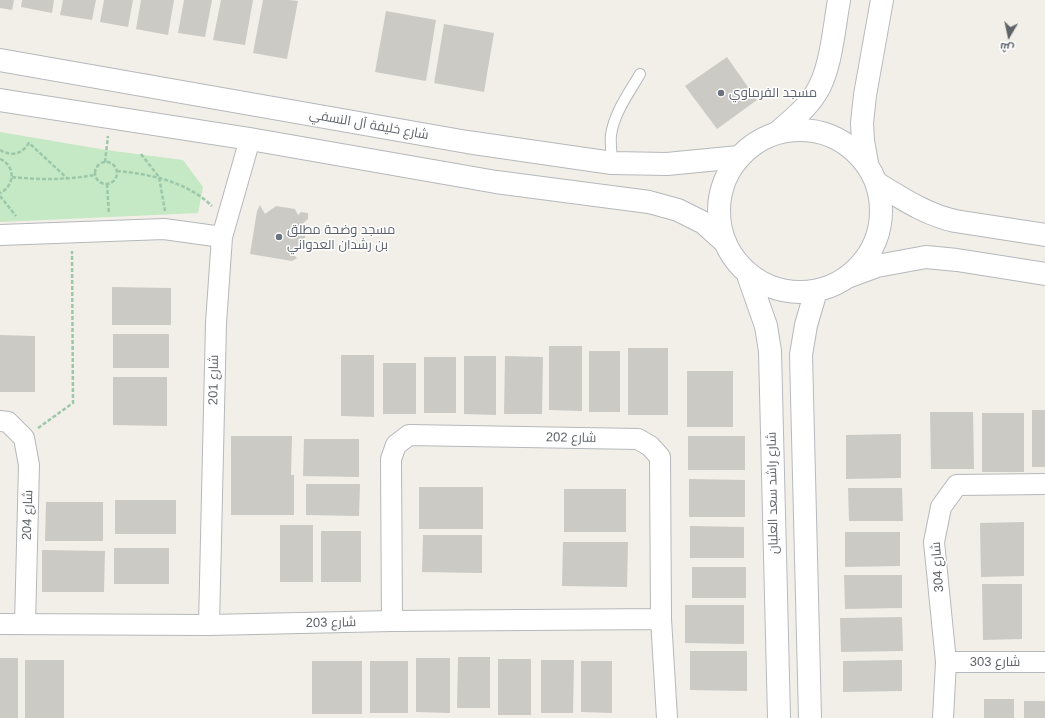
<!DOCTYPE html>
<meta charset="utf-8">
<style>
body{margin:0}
#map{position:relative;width:1045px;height:718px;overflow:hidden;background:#f1efe8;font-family:Arial,Cairo,sans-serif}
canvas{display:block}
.north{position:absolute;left:989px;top:16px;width:40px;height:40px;-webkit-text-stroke:3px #fff;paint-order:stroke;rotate:189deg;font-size:11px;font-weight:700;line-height:16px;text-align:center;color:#5f6368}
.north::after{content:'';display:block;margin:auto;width:14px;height:18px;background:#5f6368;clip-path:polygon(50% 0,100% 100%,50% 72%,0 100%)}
</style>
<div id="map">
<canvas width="1045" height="718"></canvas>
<div class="north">ش</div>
</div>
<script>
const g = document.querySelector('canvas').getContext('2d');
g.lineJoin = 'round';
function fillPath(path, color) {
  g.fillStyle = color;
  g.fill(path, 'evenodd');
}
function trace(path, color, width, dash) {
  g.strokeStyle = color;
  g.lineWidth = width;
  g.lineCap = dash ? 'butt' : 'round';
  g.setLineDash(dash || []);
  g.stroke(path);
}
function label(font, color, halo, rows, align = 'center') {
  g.font = font + ' Arial,Cairo,sans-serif';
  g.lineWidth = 3;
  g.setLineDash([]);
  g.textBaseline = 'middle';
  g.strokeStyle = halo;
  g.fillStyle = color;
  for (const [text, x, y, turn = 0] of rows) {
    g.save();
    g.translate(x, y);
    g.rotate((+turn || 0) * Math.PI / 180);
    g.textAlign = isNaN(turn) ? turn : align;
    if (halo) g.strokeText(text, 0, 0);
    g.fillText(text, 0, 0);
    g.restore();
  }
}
fillPath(new Path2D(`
 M 0,132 L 106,150 L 183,160 L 203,187 L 198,213 L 0,222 Z`), '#c5e8c5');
fillPath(new Path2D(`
 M 0,0 L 14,0 L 12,10 L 0,8 Z
 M 22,0 L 54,0 L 52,13 L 21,7 Z
 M 63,0 L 96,0 L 92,20 L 60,15 Z
 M 104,0 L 133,0 L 128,27 L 100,22 Z
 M 141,0 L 174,0 L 168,35 L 136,29 Z
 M 184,0 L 212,0 L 205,37 L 178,33 Z
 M 221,0 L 253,0 L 245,45 L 213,40 Z
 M 263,0 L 289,0 L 298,1 L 287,59 L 253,53 Z
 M 386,11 L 436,20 L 426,81 L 375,72 Z
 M 444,24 L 494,33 L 484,92 L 434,83 Z
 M 727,57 L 757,100 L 717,129 L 685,86 Z
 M 260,205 L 265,214 L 276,206 L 295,209 L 298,215 L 301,212 L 308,213 L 308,219 L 302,224 L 307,230 L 303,244 L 292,253 L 297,258 L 292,261 L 250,254 L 257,211 Z
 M 112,287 L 171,288 L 171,325 L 112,325 Z
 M 113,334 L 169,334 L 169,368 L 113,368 Z
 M 0,335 L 35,336 L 35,392 L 0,392 Z
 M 549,346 L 582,346 L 582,411 L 549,410 Z
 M 628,348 L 668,348 L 668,415 L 628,415 Z
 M 589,351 L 620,351 L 620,412 L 589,412 Z
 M 341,355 L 374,355 L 374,417 L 341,416 Z
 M 464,356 L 496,356 L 496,415 L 464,414 Z
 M 505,356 L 543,357 L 542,414 L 504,414 Z
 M 424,357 L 456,357 L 456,413 L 424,413 Z
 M 383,363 L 416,363 L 416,414 L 383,414 Z
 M 687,371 L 733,371 L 733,427 L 687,427 Z
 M 113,377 L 167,377 L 167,426 L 113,425 Z
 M 1032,410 L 1045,410 L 1045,467 L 1032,467 Z
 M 930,412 L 973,412 L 974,469 L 931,469 Z
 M 982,413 L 1024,413 L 1024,472 L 982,472 Z
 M 901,434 L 901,478 L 846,479 L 846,435 Z
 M 231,436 L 292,436 L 291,475 L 294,475 L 294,515 L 231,515 Z
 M 688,436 L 745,436 L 745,470 L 688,470 Z
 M 304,439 L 359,439 L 359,477 L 303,476 Z
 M 689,479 L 745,480 L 745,517 L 689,517 Z
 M 306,484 L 360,484 L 359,516 L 306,515 Z
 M 419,487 L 483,487 L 483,529 L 419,529 Z
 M 848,488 L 902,488 L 903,521 L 849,521 Z
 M 564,489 L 626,489 L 626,532 L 564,532 Z
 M 115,500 L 176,500 L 176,534 L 115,534 Z
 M 46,502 L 103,502 L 103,541 L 45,541 Z
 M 1024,522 L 1024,576 L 981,577 L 980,523 Z
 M 280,525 L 313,525 L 313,582 L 280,582 Z
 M 690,526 L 744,527 L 744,558 L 690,558 Z
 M 321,531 L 361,531 L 361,582 L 321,582 Z
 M 845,532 L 900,532 L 900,566 L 845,567 Z
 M 423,535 L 482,535 L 482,573 L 422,572 Z
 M 563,542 L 628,542 L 627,587 L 562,586 Z
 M 114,548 L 169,548 L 169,584 L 114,584 Z
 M 42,550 L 105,551 L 104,592 L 42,592 Z
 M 692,567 L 746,567 L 746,598 L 692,598 Z
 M 844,575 L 902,575 L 902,608 L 845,609 Z
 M 982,584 L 1022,584 L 1022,639 L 983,640 Z
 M 685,605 L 744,605 L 744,644 L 685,643 Z
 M 902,617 L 903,651 L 841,652 L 840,618 Z
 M 690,651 L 747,651 L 747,691 L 690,690 Z
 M 458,657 L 490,657 L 490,708 L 457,708 Z
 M 0,658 L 18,658 L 18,718 L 0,718 Z
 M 416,658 L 450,658 L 450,713 L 416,712 Z
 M 498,659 L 531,659 L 531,715 L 498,715 Z
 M 25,660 L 64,660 L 64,718 L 25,718 Z
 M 541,660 L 574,660 L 573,713 L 541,713 Z
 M 902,660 L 902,691 L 843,692 L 843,661 Z
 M 312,661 L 362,661 L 362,714 L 312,714 Z
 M 370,661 L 408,661 L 408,713 L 370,713 Z
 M 581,661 L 612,661 L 612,713 L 581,712 Z
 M 984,699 L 1014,699 L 1014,718 L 984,718 Z
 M 1024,701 L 1045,701 L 1045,718 L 1024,718 Z`), '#cccac5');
const service = new Path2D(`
 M 612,163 C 612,154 610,144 611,135 C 614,113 629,93 640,74`);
const minor = new Path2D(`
 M 0,235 L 164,229 L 222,237
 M 0,421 L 8,422 L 24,438 L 29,465 L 25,624
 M 392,621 L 391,459 L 396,445 L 409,435 L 638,439 L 650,446 L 660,457 L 661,619 L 667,718
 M 0,624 L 209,625 L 392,621 L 661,619
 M 209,625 L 216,323 L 222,237 L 250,139
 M 946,662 L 1045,662
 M 943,718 L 946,662 L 934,542 L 941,507 L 957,485 L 1045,484`);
const tertiary = new Path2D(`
 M 0,60 L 467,142 L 612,163 L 667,164 L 739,157
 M 0,100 L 250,139 L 496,182 L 649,202 L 678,210 L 704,223 L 725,242
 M 878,184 C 903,199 927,215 955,221 L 1045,235
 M 850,276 L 877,266 L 926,257 L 957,260 L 1045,274`);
const secondary = new Path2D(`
 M719 211a81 81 0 1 1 162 0a81 81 0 1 1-162 0Z
 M 777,133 C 791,121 806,109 816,93 C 831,70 834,28 839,0
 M 867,163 L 863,141 L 862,123 L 865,95 L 882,0
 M 747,272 L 766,326 L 770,351 L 779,718
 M 810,718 L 801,355 L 806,325 L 816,291`);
trace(service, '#b5b8bc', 12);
trace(minor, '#b5b8bc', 22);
trace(tertiary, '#b5b8bc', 24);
trace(secondary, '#b6babf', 24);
trace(new Path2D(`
 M 0,150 C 12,157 22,154 29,143 L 68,179
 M 141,154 L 159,177 L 165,211
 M 0,159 C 16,166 15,186 0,193
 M95 173a11 11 0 1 1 22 0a11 11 0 1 1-22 0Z
 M 105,162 L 108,136
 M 117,171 C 151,174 187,182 212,206
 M 12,177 C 43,180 64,180 95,175
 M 107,184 L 109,214
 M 0,196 L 16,216
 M 38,428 L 73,403 L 72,251`), '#9cc7a9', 2.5, [4, 2]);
trace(service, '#fff', 10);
trace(minor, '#fff', 20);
trace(tertiary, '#fff', 22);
trace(secondary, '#fff', 22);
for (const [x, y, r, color] of [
 [721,93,4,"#6b7280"],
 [279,237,4,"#6b7280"]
]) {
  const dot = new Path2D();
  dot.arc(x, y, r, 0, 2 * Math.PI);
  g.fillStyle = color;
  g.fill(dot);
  trace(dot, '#fff', 1.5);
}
label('13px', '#5b616d', '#fff', [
 ["مسجد الفرماوي",729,93],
 ["مسجد وضحة مطلق",287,230],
 ["بن رشدان العدواني",287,245]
], 'left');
label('13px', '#5f6368', '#fff', [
 ["شارع خليفة آل النسفي",369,125,10],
 ["شارع 201",214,380,-89],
 ["شارع 202",571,438,1],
 ["شارع راشد سعد العلبان",773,493,-91],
 ["شارع 204",28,515,-88],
 ["شارع 304",938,567,-94],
 ["شارع 203",331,623,-1],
 ["شارع 303",995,662]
]);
</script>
